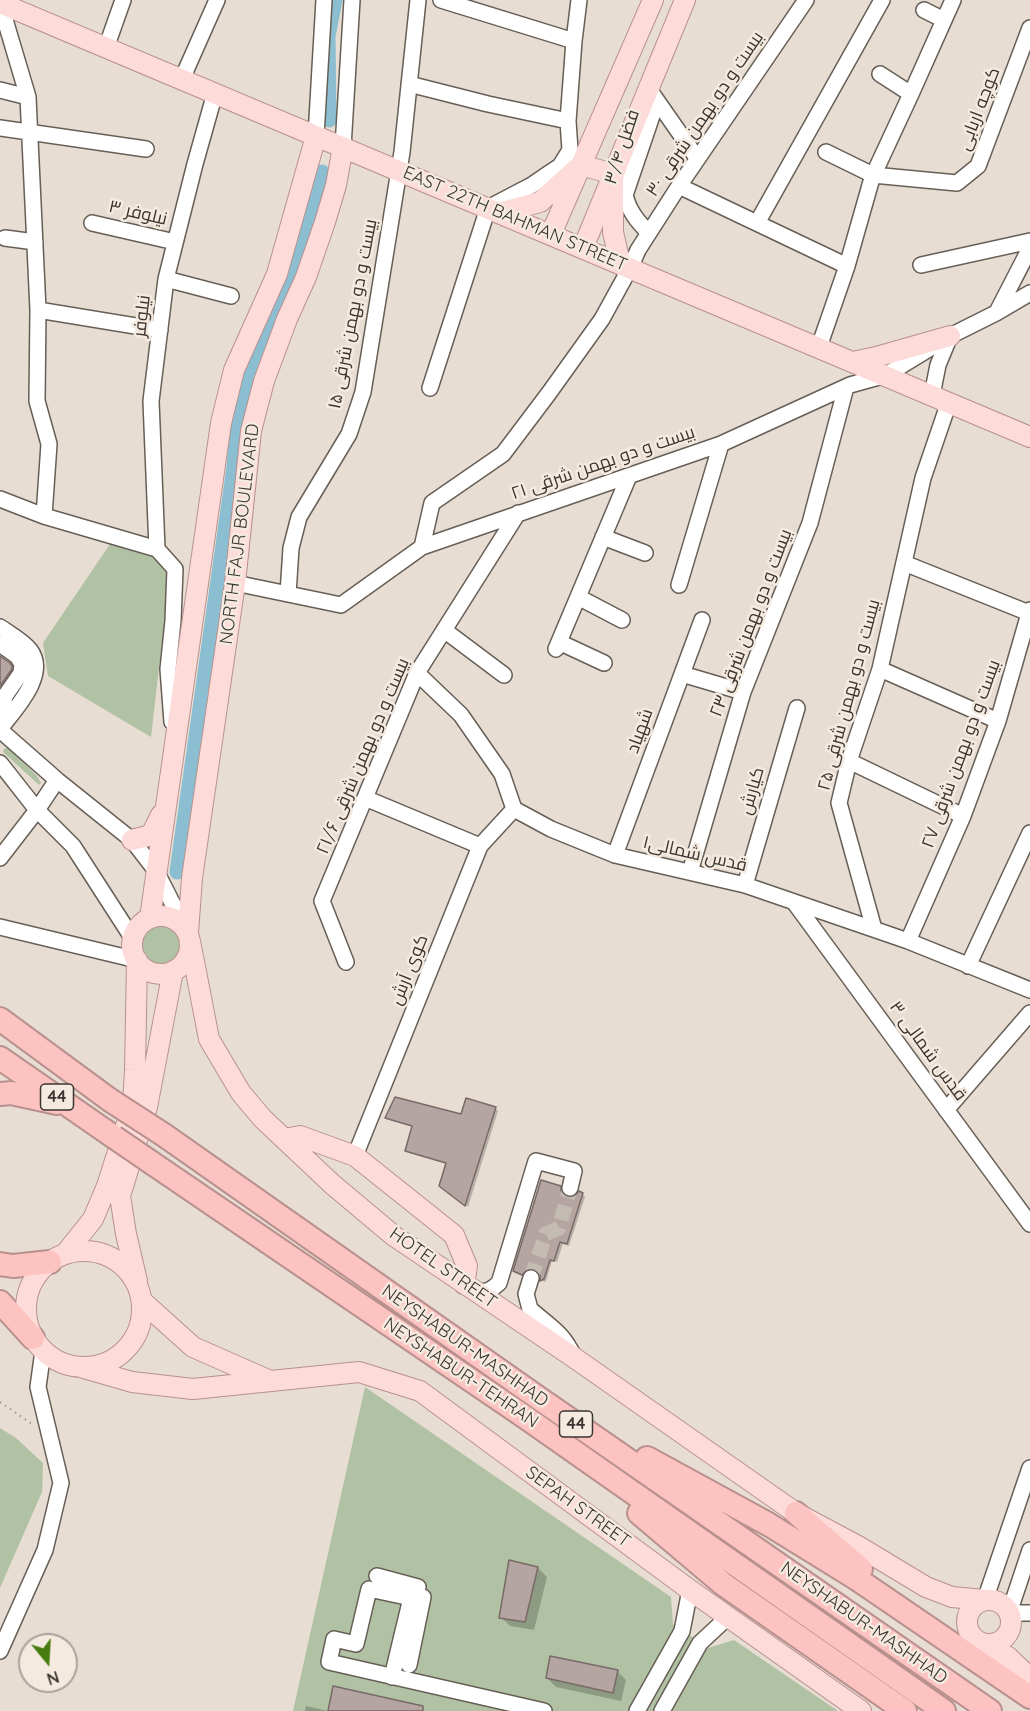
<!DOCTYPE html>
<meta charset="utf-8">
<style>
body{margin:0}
#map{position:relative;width:1030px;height:1711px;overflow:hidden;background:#e7ddd3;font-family:Quicksand,sans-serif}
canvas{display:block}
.north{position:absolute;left:18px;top:1633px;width:60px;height:60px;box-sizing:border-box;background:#f5eae0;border:2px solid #aaa29a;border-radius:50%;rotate:162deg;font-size:16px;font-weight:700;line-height:24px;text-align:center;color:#3a3531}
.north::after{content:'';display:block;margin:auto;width:21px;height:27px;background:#477c0f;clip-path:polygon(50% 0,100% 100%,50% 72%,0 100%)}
</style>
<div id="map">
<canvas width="1030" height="1711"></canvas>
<div class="north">N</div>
</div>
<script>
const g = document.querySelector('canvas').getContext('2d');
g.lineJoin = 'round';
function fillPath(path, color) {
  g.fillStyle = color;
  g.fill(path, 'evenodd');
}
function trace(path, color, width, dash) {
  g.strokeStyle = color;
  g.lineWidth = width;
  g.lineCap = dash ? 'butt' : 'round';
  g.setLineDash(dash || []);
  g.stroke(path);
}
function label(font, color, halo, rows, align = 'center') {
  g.font = font + ' Quicksand,Cairo,sans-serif';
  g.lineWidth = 5;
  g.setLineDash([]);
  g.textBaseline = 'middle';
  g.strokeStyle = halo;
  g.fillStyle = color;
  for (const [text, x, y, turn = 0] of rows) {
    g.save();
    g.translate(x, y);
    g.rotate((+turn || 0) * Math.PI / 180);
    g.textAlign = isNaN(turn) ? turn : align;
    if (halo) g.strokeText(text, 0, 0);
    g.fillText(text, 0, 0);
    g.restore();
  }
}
fillPath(new Path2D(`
 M 110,544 L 159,559 L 170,572 L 151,737 L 48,676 L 43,643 Z
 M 6,748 L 10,749 L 37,776 L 41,783 L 39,785 L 3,752 L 4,749 Z
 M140 945a21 21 0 1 1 42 0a21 21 0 1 1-42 0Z
 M 365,1387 L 671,1597 L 673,1624 L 708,1648 L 734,1640 L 838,1711 L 293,1711 Z
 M 0,1428 L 16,1438 L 43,1463 L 42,1492 L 0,1588 Z`), '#b1c2a4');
fillPath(new Path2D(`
 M 0,658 L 12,667 L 13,673 L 3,688 L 0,686 Z
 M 495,1108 L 498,1111 L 468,1207 L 443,1188 L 447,1164 L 409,1153 L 407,1151 L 414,1127 L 389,1120 L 387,1118 L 462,1116 Z
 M 560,1187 L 562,1190 L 563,1195 L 567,1199 L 574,1199 L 583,1194 L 585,1197 L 569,1246 L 563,1244 L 557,1262 L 552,1261 L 546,1281 L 544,1282 L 542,1280 L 540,1272 L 537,1270 L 527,1272 L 525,1276 L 514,1271 Z
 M 538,1568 L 547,1577 L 534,1630 L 510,1626 L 501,1617 Z
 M 617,1671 L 626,1680 L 621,1701 L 556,1687 L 547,1678 Z
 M 306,1706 L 328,1711 L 305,1711 Z`), '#0003');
trace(new Path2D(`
 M 329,120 L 328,36 L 335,0
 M 177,872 L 234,467 L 237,426 L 249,377 L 292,275 L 322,172`), '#8abed0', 15);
const building = new Path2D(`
 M 0,656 L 10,663 L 12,666 L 12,669 L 0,686 Z
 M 395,1097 L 461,1114 L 466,1098 L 496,1107 L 465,1206 L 439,1186 L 446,1163 L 405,1151 L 412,1126 L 385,1118 Z
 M 541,1180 L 561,1186 L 561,1191 L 567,1197 L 573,1197 L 579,1191 L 583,1193 L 567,1244 L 560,1242 L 554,1261 L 550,1260 L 544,1279 L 540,1281 L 540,1275 L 534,1269 L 528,1269 L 522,1275 L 513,1271 Z
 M 509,1560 L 538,1567 L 525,1622 L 499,1618 Z
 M 550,1656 L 618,1670 L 613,1693 L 546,1678 Z
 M 333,1686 L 423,1706 L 423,1711 L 328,1711 Z`);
fillPath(building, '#b4a5a2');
trace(building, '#786a67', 1.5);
trace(new Path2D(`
 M 531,1278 L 546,1234 L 559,1228 L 570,1188`), '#c4bbb3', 15, [15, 8]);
const minor = new Path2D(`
 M 441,0 L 574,41
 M 0,3 L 28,97 L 38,310 L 37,401 L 49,444 L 44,516
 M 924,10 L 944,20
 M 106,48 L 123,0
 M 880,74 L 911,94
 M 182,79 L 217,0
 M 409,84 L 488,104 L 568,121
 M 0,90 L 28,97
 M 653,95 L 697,158
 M 0,128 L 146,149
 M 316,136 L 324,0
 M 343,147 L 352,0
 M 826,152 L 873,175 L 957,183 L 978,166 L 1030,28
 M 679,186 L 847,266
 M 92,223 L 175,242
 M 757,223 L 882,0
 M 649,233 C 637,221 629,211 625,195 L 657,101
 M 5,238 L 35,242
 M 921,265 L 1030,241
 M 166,279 L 231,296
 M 38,310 L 160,330
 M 997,312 L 1030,248
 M 819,347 L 847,266 L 872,178 L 911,94 L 953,0
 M 430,388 L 488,208 L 532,185 L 548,174 L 560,166 L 570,150 L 568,121 L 574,41 L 579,0
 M 932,395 L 938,365 L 950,336
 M 0,499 L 44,516 L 157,549
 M 603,537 L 645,553
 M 422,547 L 432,503 L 503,454 L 549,393 L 602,319 L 630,268 L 638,250 L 679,186 L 806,0
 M 157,549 L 151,401 L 166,279 L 195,164 L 215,93
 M 157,549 L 175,569 L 173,621 L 168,669 L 172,722
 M 904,563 L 1029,613
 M 235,583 L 341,605 L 422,547 L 721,444 L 850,385 L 886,375 L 950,336 L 996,313 L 1030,293
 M 679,585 L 721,444
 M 288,594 L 291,548 L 299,517 L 349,434 L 363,392 L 402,152 L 418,0
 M 578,597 L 622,620
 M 0,627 C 10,634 23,641 30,650 C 49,675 14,710 0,729
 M 444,630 L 504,675
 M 559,642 L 604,663
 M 0,644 L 17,656 L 22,664 L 21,673 L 5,696 L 0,725
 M 556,649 L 629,476
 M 880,669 L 998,721
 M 417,673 L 461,715 L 502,774 L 514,809 L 551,829 L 615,855 L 745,885 L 908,941 L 1030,990
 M 682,674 L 743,692
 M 0,730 L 57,780 L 132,840 L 156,871 L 184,926
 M 849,761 L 963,816
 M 0,763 L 37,810 L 73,846 L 133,939
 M 365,798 L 480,846
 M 615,855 L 702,620
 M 0,858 L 37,810 L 57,780
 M 690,872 L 743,692 L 810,523 L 846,387
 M 745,885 L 797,708
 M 794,902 L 1030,1224
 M 0,927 L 137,960
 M 874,929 L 839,803 L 849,761 L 880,669 L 923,478 L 949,402
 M 908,941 L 963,816 L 998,721 L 1030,610
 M 346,962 L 322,901 L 417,673 L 518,513
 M 968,966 L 1030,833
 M 946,1110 L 1030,1013
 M 355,1156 L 480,846 L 514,809
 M 531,1278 L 526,1294 L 530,1309 C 549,1326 563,1332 574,1357
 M 477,1292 C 487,1293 492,1289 499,1283 L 536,1161 L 574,1171 L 570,1188
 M 1030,1550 L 1009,1613 L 1030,1613
 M 377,1576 L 418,1587
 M 985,1600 L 1030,1468
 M 0,1651 L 45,1550 L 61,1483 L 38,1387 L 43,1351
 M 409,1665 L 423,1597
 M 392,1677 L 411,1598 L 369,1589 L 356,1644 L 334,1639 L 329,1662 L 544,1711
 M 637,1711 L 682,1631 L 690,1590
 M 662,1711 L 700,1643 L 729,1616`);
const major = new Path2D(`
 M 0,3 L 1030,437
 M 499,213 L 540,202 L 581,165 L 613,174 L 613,232 L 620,263
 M 551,234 L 653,0
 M 583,248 L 685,0
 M 853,362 L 876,357 L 950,336
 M 132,840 L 151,835 L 161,815
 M132 945a29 29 0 1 1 58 0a29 29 0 1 1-58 0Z
 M 150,918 L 221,423 L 234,370 L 277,274 L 316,136
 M 188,933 L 192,878 L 235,583 L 251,431 L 264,381 L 287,319 L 306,277 L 325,222 L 336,185 L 343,147
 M 190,941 L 209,1039 L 241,1093 L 263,1119 L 332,1184 L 394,1236 L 576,1359 L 796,1513 L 858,1546 L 926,1587 L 952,1597 L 985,1600
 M 285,1139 L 300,1136 L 355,1156 L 454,1235 L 467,1266 L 464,1284
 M26 1309a58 58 0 1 1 116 0a58 58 0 1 1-116 0Z
 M 65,1254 L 93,1219 L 107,1186 L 133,1104 L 135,1070 L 137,960
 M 137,1281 L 126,1234 L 120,1196 L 147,1107 L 173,971
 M 143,1302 L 193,1347 L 268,1380
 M 80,1367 L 132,1382 L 193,1389 L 359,1372 L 420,1391 L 690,1590 L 861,1711
 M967 1622a22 22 0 1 1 44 0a22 22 0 1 1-44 0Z
 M 981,1643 L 1008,1657 L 1030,1678`);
const highway = new Path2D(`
 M 0,1019 L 110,1100
 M 0,1058 L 114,1137
 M 0,1094 L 11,1093 L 57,1103
 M 164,1135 L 540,1399 L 990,1711
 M 152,1163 L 525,1417 L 944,1711
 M 0,1264 L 13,1266 L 50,1262
 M 0,1302 L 33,1338
 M 647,1458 L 768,1524 L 857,1579 L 1030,1697
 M 639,1513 L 723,1584 L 905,1711
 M 796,1513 L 861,1569`);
trace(minor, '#675e55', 18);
trace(major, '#b8918e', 22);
trace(highway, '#b8918e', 26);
trace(new Path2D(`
 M 0,1402 L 32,1424`), '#a09891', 2, [1.5, 4.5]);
trace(minor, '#fff', 15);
trace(major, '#fddbd9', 20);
trace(highway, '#fcc3c0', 22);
const highwayBridge = new Path2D(`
 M 110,1100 L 164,1135
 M 114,1137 L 152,1163`);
trace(highwayBridge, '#b8918e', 26, []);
trace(highwayBridge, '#fcc3c0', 22);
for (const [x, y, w] of [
 [57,1097,33],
 [576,1424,33]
]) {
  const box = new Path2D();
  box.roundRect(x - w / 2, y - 13, w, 26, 4.5);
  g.fillStyle = '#f5eae0';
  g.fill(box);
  trace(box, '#3a3531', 1.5);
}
label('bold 16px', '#3a3531', null, [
 ["44",57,1097],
 ["44",576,1424]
]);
label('18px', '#3a3531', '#f5eae0', [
 ["کوچه اربابی",979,109,-69],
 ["بیست و دو بهمن شرقی ۳۰",705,114,-56],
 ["فضل ۳/۴",622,147,-72],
 ["نیلوفر ۳",138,213,13],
 ["EAST 22TH BAHMAN STREET",515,219,23],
 ["بیست و دو بهمن شرقی ۱۵",353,314,-79],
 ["نیلوفر",142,316,-83],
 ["بیست و دو بهمن شرقی ۲۱",603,463,-19],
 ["NORTH FAJR BOULEVARD",240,534,-83],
 ["بیست و دو بهمن شرقی ۲۳",751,623,-69],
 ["بیست و دو بهمن شرقی ۲۵",849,695,-75],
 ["شهیاد",640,731,-70],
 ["بیست و دو بهمن شرقی ۲۷",961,754,-70],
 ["بیست و دو بهمن شرقی ۲۱/۶",363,756,-67],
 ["کیارش",752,791,-74],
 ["قدس شمالی۱",695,854,13],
 ["کوی آرش",409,970,-68],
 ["قدس شمالی ۳",928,1051,54],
 ["HOTEL STREET",443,1268,35],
 ["NEYSHABUR-MASHHAD",465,1346,35],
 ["NEYSHABUR-TEHRAN",461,1373,34],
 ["SEPAH STREET",578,1507,36],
 ["NEYSHABUR-MASHHAD",864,1623,35]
]);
</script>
